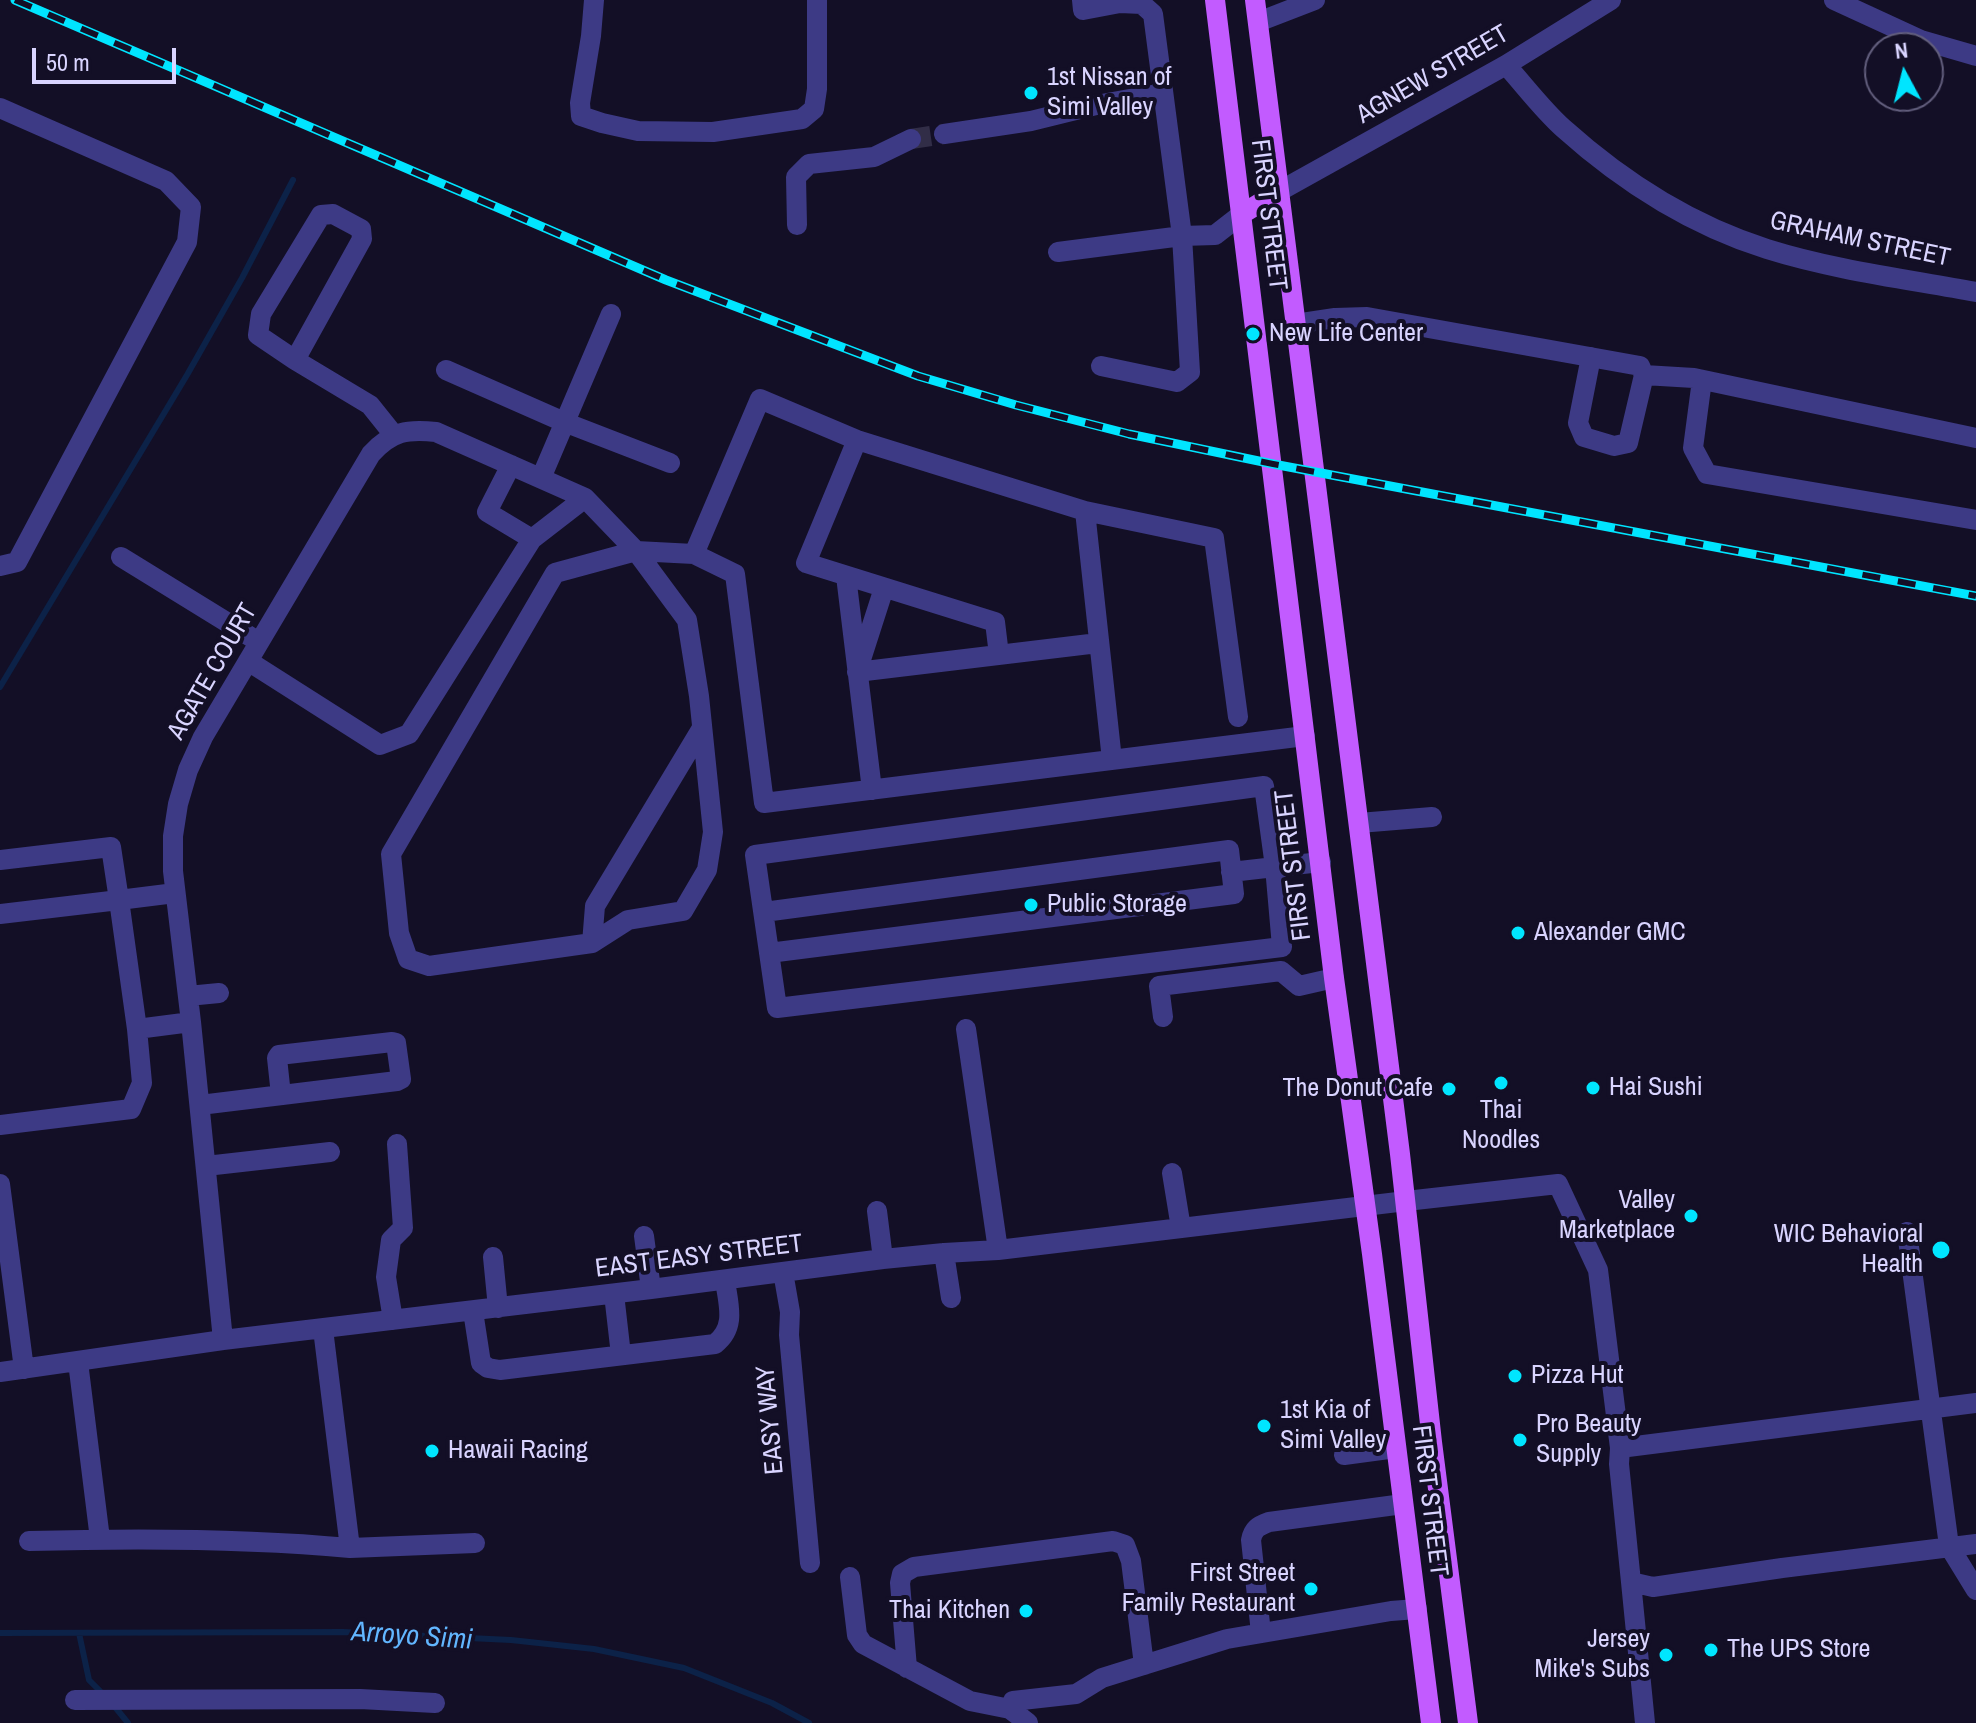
<!DOCTYPE html>
<style>
body{margin:0}
#map{position:relative;width:1976px;height:1723px;overflow:hidden;background:#130f26;font-family:"Archivo Narrow",sans-serif}
canvas{display:block}
.north{position:absolute;left:1864px;top:32px;width:80px;height:80px;box-sizing:border-box;background:#130f26;border:2px solid #625e7d;border-radius:50%;rotate:353deg;font-size:22px;font-weight:700;line-height:32px;text-align:center;color:#d9d4ff}
.north::after{content:'';display:block;margin:auto;width:28px;height:36px;background:#00e5ff;clip-path:polygon(50% 0,100% 100%,50% 72%,0 100%)}
.scale{position:absolute;left:32px;top:48px;width:144px;height:36px;box-sizing:border-box;border:4px solid #d9d4ff;border-top:0;padding-left:10px;font-size:24px;line-height:28px;white-space:nowrap;color:#d9d4ff;-webkit-text-stroke:6px #130f26;paint-order:stroke}
</style>
<div id="map">
<canvas width="1976" height="1723"></canvas>
<div class="north">N</div>
<div class="scale">50 m</div>
</div>
<script>
const g = document.querySelector('canvas').getContext('2d');
g.lineJoin = 'round';
function trace(path, color, width, dash) {
  g.strokeStyle = color;
  g.lineWidth = width;
  g.lineCap = dash ? 'butt' : 'round';
  g.setLineDash(dash || []);
  g.stroke(path);
}
function label(font, color, halo, rows, align = 'center') {
  g.font = font + ' "Archivo Narrow",sans-serif';
  g.lineWidth = 8;
  g.setLineDash([]);
  g.textBaseline = 'middle';
  g.strokeStyle = halo;
  g.fillStyle = color;
  for (const [text, x, y, turn = 0] of rows) {
    g.save();
    g.translate(x, y);
    g.rotate((+turn || 0) * Math.PI / 180);
    g.textAlign = isNaN(turn) ? turn : align;
    if (halo) g.strokeText(text, 0, 0);
    g.fillText(text, 0, 0);
    g.restore();
  }
}
trace(new Path2D(`
 M 0,687 L 187,375 L 242,278 L 293,180
 M 0,1633 L 343,1632 L 511,1640 L 594,1649 L 684,1668 L 772,1703 L 809,1723
 M 79,1633 L 89,1680 L 100,1691
 M 115,1707 L 128,1723`), '#0c2248', 6);
trace(new Path2D(`
 M 911,139 L 944,134`), '#312d47', 20, [20, 10]);
trace(new Path2D(`
 M 594,0 L 591,36 L 580,103 L 581,116 L 602,123 L 638,131 L 713,132 L 802,119 L 814,109 L 817,89 L 817,0
 M 1082,0 L 1083,10 L 1120,3 L 1142,4 L 1153,14 L 1182,236 L 1190,372 L 1177,382 L 1101,366
 M 1834,0 L 1921,40 L 1976,56
 M 1258,22 L 1315,0
 M 1506,65 C 1525,86 1542,109 1563,128 C 1622,181 1691,225 1767,249 C 1834,270 1906,279 1976,292
 M 0,108 L 166,181 L 191,207 L 187,242 L 17,562 L 0,566
 M 944,134 L 1031,121 L 1096,105 L 1163,93
 M 1278,192 L 1506,65 L 1611,0
 M 797,225 L 796,177 L 809,164 L 874,157 L 911,139
 M 1058,252 L 1182,236 L 1215,235 L 1242,214
 M 1295,324 L 1335,318 L 1367,317 L 1640,366 L 1644,375 L 1628,443 L 1614,446 L 1584,437 L 1578,423 L 1591,357
 M 295,360 L 258,335 L 261,314 L 321,215 L 333,214 L 361,229 L 362,239 L 295,360 L 370,405 L 394,435
 M 446,370 L 564,422 L 670,463
 M 1644,375 L 1694,378 L 1976,438
 M 1702,380 L 1693,448 L 1707,474 L 1976,520
 M 857,440 L 806,563 L 995,622 L 999,655
 M 541,478 L 611,314
 M 1085,511 L 1214,538 L 1238,717
 M 532,539 L 585,498
 M 121,557 L 259,642
 M 846,576 L 872,790
 M 884,588 L 857,672 L 1098,643
 M 248,661 L 380,745 L 409,734 L 532,539 L 487,512 L 511,465
 M 1112,760 L 1085,511 L 857,440 L 760,399 L 694,554 L 735,574 L 764,803 L 1305,736
 M 1359,823 L 1432,817
 M 0,860 L 111,847 L 119,900 L 175,893
 M 1231,872 L 1275,867 L 1282,947 L 777,1008 L 755,855 L 1264,786 L 1275,867 L 1321,862
 M 764,912 L 1229,850 L 1234,894 L 769,953
 M 0,914 L 119,900 L 137,1029 L 142,1083 L 131,1109 L 0,1125
 M 592,943 L 595,906 L 702,728
 M 188,996 L 219,993
 M 1163,1017 L 1159,986 L 1281,971 L 1299,986 L 1334,978
 M 137,1029 L 191,1022
 M 966,1029 L 998,1250
 M 200,1105 L 397,1081 L 401,1079 L 396,1043 L 392,1042 L 279,1055 L 277,1058 L 281,1095
 M 206,1166 L 330,1152
 M 1172,1173 L 1181,1228
 M 0,1184 L 24,1369
 M 877,1211 L 883,1259
 M 1907,1232 L 1949,1546 L 1976,1590
 M 644,1236 L 651,1289
 M 944,1253 L 951,1298
 M 493,1257 L 498,1308
 M 783,1272 L 790,1312 L 789,1335 L 810,1563
 M 614,1294 L 621,1355
 M 473,1311 L 481,1363 L 488,1368 L 500,1370 L 715,1344 C 737,1327 728,1304 725,1280
 M 393,1320 L 386,1277 L 391,1240 L 403,1228 L 397,1144
 M 323,1329 L 350,1548 L 475,1543
 M 223,1340 L 191,1022 L 173,871 L 173,836 L 178,804 L 188,770 L 203,737 L 371,454 C 392,431 407,429 436,432 L 585,498 L 636,551 L 687,620 L 699,696 L 713,832 L 707,870 L 683,911 L 628,920 L 592,943 L 429,966 L 408,959 L 399,933 L 391,854 L 555,573 L 636,551 L 694,554
 M 78,1362 L 100,1539
 M 0,1372 L 223,1340 L 651,1289 L 883,1259 L 944,1253 L 998,1250 L 1406,1201 L 1558,1184 L 1598,1270 L 1620,1448 L 1619,1464 L 1631,1582
 M 1620,1448 L 1976,1403
 M 1344,1455 L 1396,1448
 M 29,1541 C 136,1538 244,1538 350,1548
 M 850,1577 L 857,1635 L 863,1644 L 970,1701 L 1010,1709
 M 1261,1633 L 1251,1540 C 1253,1529 1258,1526 1269,1522 L 1403,1504
 M 907,1668 L 900,1583 L 902,1574 L 914,1567 L 1113,1541 L 1125,1545 L 1131,1561 L 1144,1665
 M 75,1700 L 360,1699 L 435,1703
 M 1028,1723 L 1010,1709 L 1013,1701 L 1076,1694 L 1102,1678 L 1227,1639 L 1391,1611 L 1417,1609
 M 1645,1723 L 1631,1582 L 1653,1587 L 1782,1568 L 1976,1544`), '#3d3a85', 20);
trace(new Path2D(`
 M 1215,0 L 1334,978 L 1372,1254 L 1431,1723
 M 1255,0 L 1400,1154 L 1432,1442 L 1468,1723
 M 1242,214 L 1278,192`), '#c25bff', 20);
const rail = new Path2D(`
 M 15,0 L 666,280 L 918,376 L 1016,405 L 1129,434 L 1273,464 L 1976,596`);
trace(rail, '#00e5ff', 9);
trace(rail, '#130f26', 6, [18]);
for (const [x, y, r, color] of [
 [1031,93,8,"#00e5ff"],
 [1253,334,8,"#00e5ff"],
 [1031,905,8,"#00e5ff"],
 [1518,933,8,"#00e5ff"],
 [1501,1083,8,"#00e5ff"],
 [1593,1088,8,"#00e5ff"],
 [1449,1089,8,"#00e5ff"],
 [1691,1216,8,"#00e5ff"],
 [1941,1250,10,"#00e5ff"],
 [1515,1376,8,"#00e5ff"],
 [1264,1426,8,"#00e5ff"],
 [1520,1440,8,"#00e5ff"],
 [432,1451,8,"#00e5ff"],
 [1311,1589,8,"#00e5ff"],
 [1026,1611,8,"#00e5ff"],
 [1711,1650,8,"#00e5ff"],
 [1666,1655,8,"#00e5ff"]
]) {
  const dot = new Path2D();
  dot.arc(x, y, r, 0, 2 * Math.PI);
  g.fillStyle = color;
  g.fill(dot);
  trace(dot, '#130f26', 3);
}
label('26px', '#d9d4ff', '#130f26', [
 ["AGNEW STREET",1433,75,-30],
 ["FIRST STREET",1268,215,83],
 ["GRAHAM STREET",1860,240,12],
 ["AGATE COURT",213,672,-60],
 ["FIRST STREET",1294,865,-97],
 ["EAST EASY STREET",699,1257,-7],
 ["EASY WAY",771,1420,-95],
 ["FIRST STREET",1429,1501,83]
]);
label('26px', '#d9d4ff', '#130f26', [
 ["1st Nissan of",1047,78],
 ["Simi Valley",1047,108],
 ["New Life Center",1269,334],
 ["Public Storage",1047,905],
 ["Alexander GMC",1534,933],
 ["Hai Sushi",1609,1088],
 ["The Donut Cafe",1433,1089,"right"],
 ["Thai",1501,1111,"center"],
 ["Noodles",1501,1141,"center"],
 ["Valley",1675,1201,"right"],
 ["Marketplace",1675,1231,"right"],
 ["WIC Behavioral",1923,1235,"right"],
 ["Health",1923,1265,"right"],
 ["Pizza Hut",1531,1376],
 ["1st Kia of",1280,1411],
 ["Simi Valley",1280,1441],
 ["Pro Beauty",1536,1425],
 ["Supply",1536,1455],
 ["Hawaii Racing",448,1451],
 ["First Street",1295,1574,"right"],
 ["Family Restaurant",1295,1604,"right"],
 ["Thai Kitchen",1010,1611,"right"],
 ["Jersey",1650,1640,"right"],
 ["Mike's Subs",1650,1670,"right"],
 ["The UPS Store",1727,1650]
], 'left');
label('italic 28px', '#62b6ff', '#130f26', [
 ["Arroyo Simi",412,1637,4]
]);
</script>
